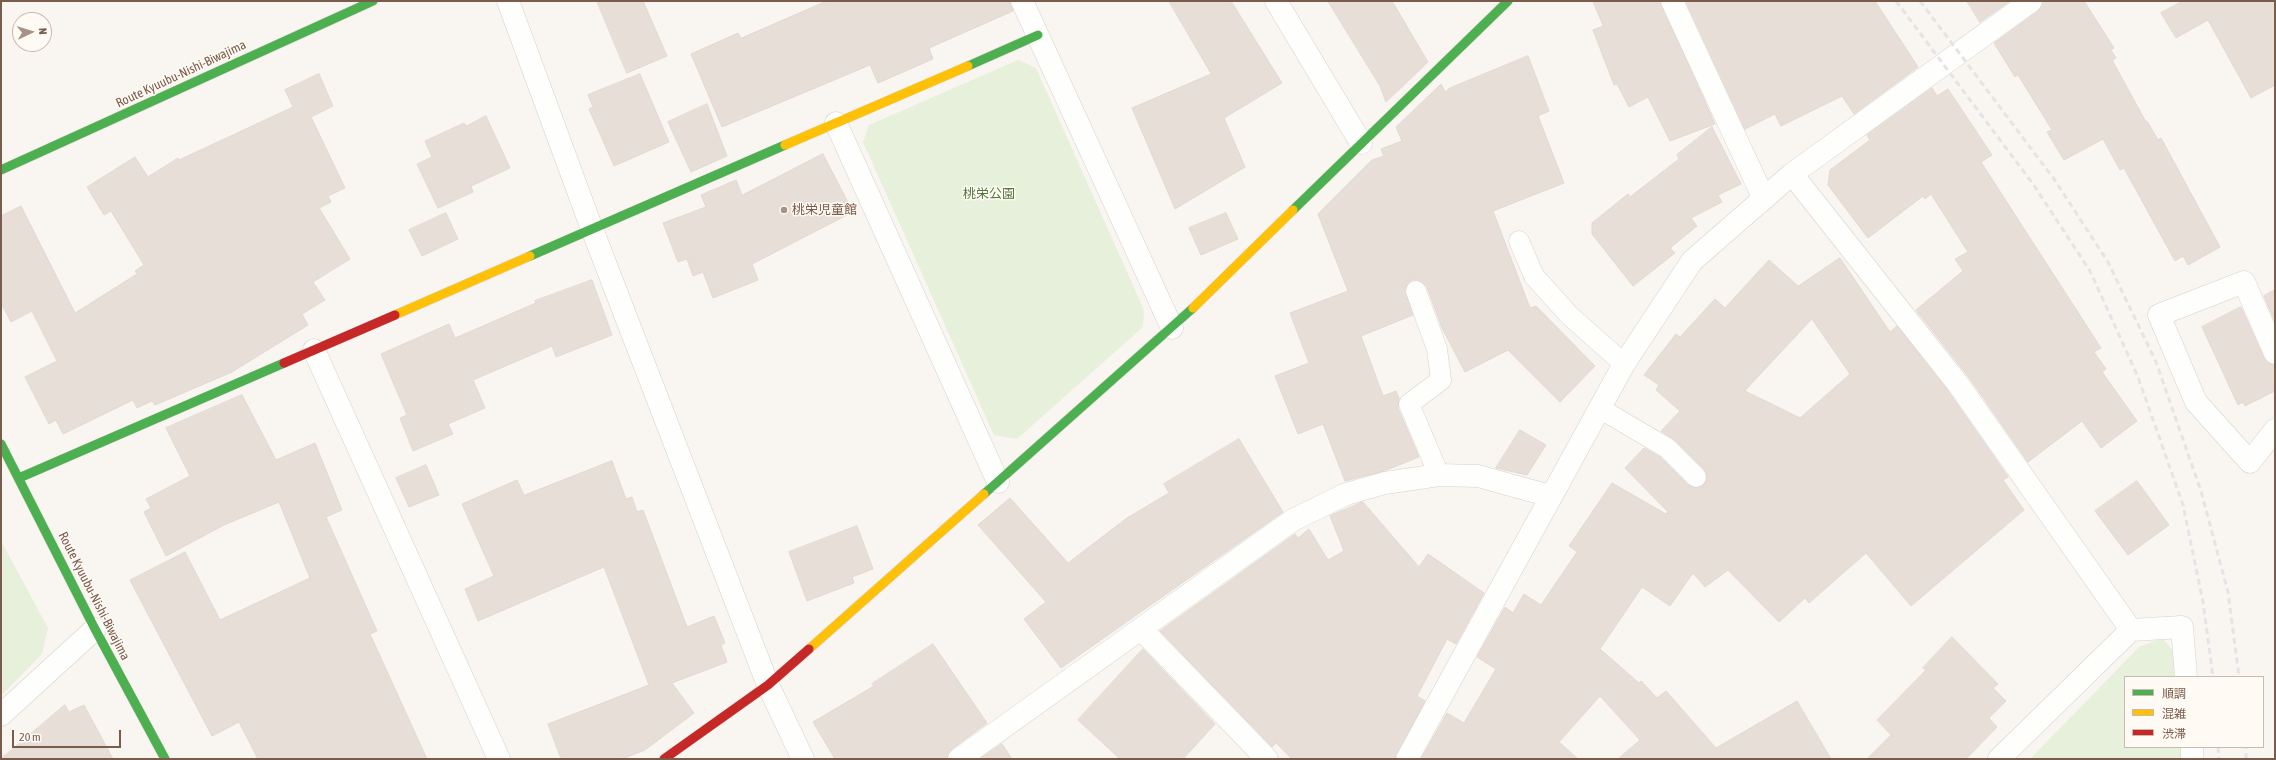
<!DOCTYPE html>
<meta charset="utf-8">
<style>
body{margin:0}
#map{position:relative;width:2276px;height:760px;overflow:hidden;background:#f9f5f0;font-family:"Asap Condensed","Noto Sans JP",sans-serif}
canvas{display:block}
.frame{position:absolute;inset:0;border:2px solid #7a5c4d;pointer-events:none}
.legend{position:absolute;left:2124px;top:676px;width:140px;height:72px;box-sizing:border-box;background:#fffaf3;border:1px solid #cabbb1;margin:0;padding:5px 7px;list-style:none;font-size:12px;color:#7a5c4d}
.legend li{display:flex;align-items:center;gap:8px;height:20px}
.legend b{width:20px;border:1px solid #cabbb1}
.north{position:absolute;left:12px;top:12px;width:40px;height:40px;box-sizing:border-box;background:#fffaf3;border:1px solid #cabbb1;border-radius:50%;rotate:86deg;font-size:11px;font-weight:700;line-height:16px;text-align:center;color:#7a5c4d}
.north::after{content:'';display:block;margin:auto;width:14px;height:18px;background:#a69286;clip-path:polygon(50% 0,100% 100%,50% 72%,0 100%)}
.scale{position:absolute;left:12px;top:730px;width:109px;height:18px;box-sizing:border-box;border:2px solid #7a5c4d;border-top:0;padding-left:5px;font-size:12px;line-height:14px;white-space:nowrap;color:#7a5c4d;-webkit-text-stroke:3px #fffaf3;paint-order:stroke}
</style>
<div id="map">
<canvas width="2276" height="760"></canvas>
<div class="frame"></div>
<ul class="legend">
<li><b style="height:5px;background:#4caf50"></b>順調</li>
<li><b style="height:5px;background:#ffc107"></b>混雑</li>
<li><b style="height:5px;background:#c62828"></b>渋滞</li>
</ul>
<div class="north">N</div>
<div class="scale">20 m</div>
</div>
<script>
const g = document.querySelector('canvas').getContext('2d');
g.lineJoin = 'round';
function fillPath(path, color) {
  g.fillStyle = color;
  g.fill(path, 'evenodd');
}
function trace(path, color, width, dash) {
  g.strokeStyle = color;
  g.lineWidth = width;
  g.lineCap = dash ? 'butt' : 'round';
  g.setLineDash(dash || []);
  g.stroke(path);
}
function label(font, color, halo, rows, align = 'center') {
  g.font = font + ' "Asap Condensed","Noto Sans JP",sans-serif';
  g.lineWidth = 3;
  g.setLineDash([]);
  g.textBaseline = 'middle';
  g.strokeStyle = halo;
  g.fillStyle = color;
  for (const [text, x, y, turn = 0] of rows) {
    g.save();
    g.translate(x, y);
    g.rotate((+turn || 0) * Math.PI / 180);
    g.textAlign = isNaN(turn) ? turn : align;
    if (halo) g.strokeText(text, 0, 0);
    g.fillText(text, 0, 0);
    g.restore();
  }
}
fillPath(new Path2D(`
 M 1018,60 L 1036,68 L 1144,310 L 1143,327 L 1017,439 L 994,435 L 863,142 L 869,125 Z
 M 1,541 L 48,628 L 42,654 L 1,696 Z
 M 2162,638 L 2174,652 L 2177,677 L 2125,677 L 2125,747 L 2183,747 L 2183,759 L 2030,759 L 2139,647 Z`), '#e7f0db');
const building = new Path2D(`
 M 597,1 L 643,1 L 667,56 L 627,73 Z
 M 827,1 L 1010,1 L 1013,11 L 929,48 L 933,59 L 878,83 L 870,65 L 722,127 L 691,54 L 738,33 L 741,38 Z
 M 1169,1 L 1231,1 L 1282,83 L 1224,118 L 1245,167 L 1175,209 L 1132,108 L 1211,74 Z
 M 1328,1 L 1392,1 L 1428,62 L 1386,102 L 1380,86 Z
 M 1593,1 L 1660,1 L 1715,124 L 1670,141 L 1648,97 L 1629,107 L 1617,84 L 1614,85 L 1593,30 L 1603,26 Z
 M 1686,1 L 1875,1 L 1918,67 L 1854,114 L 1842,96 L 1781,126 L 1775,114 L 1745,129 Z
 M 1967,1 L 2010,1 L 1980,22 Z
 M 2043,1 L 2084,1 L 2114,48 L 2111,50 L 2116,58 L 2112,60 L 2146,122 L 2147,121 L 2158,140 L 2161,138 L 2220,247 L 2188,265 L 2183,256 L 2175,261 L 2124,168 L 2120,170 L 2103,139 L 2064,160 L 2047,132 L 2052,130 L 2018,75 L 2015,77 L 1994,43 L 2038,11 Z
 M 2183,1 L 2275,1 L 2275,85 L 2251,98 L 2208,20 L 2176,38 L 2161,13 Z
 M 1528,56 L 1549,111 L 1538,116 L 1564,183 L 1493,211 L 1530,308 L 1536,306 L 1595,366 L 1560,402 L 1508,350 L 1465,372 L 1442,328 L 1427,287 L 1418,280 L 1412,280 L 1405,289 L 1413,315 L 1361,336 L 1383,396 L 1396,391 L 1399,398 L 1398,408 L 1419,457 L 1384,471 L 1345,481 L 1323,424 L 1298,434 L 1275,376 L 1309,363 L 1290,313 L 1348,291 L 1318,214 L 1372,160 L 1384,156 L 1381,149 L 1402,141 L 1396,127 L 1441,84 L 1445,92 L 1450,88 Z
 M 319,74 L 333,106 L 311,117 L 345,188 L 328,196 L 331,202 L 319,208 L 350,259 L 313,282 L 325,300 L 302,314 L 308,325 L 232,372 L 155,405 L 152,401 L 137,408 L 133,400 L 63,434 L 56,420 L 49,424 L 25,377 L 57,361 L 32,311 L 11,322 L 1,303 L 1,216 L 21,206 L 75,313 L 137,274 L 135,271 L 144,265 L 111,211 L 104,215 L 87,187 L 135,157 L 148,177 L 178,158 L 179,160 L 293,107 L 285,90 Z
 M 640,74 L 669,142 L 614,166 L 589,109 L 593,107 L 588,95 Z
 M 1932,88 L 1937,96 L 1948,89 L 1992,155 L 1981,162 L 2101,348 L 2094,352 L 2106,369 L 2102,372 L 2137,421 L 2101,448 L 2082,421 L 2028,462 L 1968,376 L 1916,310 L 1963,271 L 1955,259 L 1968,252 L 1931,194 L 1925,199 L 1923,196 L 1868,238 L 1828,185 L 1830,170 L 1870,140 L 1867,135 Z
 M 707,104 L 727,156 L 691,172 L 668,122 Z
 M 486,116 L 510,168 L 471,186 L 473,192 L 438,208 L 417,164 L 432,157 L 425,141 L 464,123 L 466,126 Z
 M 1712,127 L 1741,184 L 1718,195 L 1722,202 L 1691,218 L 1697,226 L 1670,248 L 1675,253 L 1633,286 L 1592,234 L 1592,223 L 1628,194 L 1630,197 L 1679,159 L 1677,155 Z
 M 823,154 L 853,212 L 752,264 L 758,280 L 713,298 L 703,272 L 693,276 L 687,259 L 678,262 L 663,223 L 706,207 L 701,195 L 736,180 L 742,195 Z
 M 446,213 L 458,239 L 422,256 L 409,230 Z
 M 1226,213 L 1238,239 L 1201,255 L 1189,228 Z
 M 1840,258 L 1890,332 L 1897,326 L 1948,391 L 2008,477 L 2003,480 L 2024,510 L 1911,606 L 1866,553 L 1809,603 L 1805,598 L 1779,622 L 1728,570 L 1705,587 L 1693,573 L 1670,606 L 1642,587 L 1600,649 L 1639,683 L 1641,681 L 1657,698 L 1666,691 L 1716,748 L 1797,701 L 1831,759 L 1618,759 L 1640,740 L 1600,696 L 1559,742 L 1578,759 L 1421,759 L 1447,713 L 1464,723 L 1496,669 L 1477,657 L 1505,607 L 1513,613 L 1524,594 L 1541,605 L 1577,552 L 1569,546 L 1612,483 L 1666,514 L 1668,512 L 1625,468 L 1644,448 L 1660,457 L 1688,485 L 1699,488 L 1704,485 L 1707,474 L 1704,469 L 1675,440 L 1661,431 L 1680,411 L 1656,390 L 1659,385 L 1644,375 L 1676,334 L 1680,337 L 1715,299 L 1725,308 L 1769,260 L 1798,286 ZM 1812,319 L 1850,374 L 1800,418 L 1745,391 Z
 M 592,280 L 612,335 L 556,357 L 552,346 L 473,380 L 485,408 L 448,424 L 453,434 L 413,451 L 400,418 L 407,415 L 381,354 L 449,324 L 455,338 L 536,303 L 535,301 Z
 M 2275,290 L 2275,322 L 2264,296 Z
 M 2241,307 L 2264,358 L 2268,363 L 2275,365 L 2275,391 L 2245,406 L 2243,402 L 2238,405 L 2202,327 Z
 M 242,395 L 276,460 L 315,443 L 342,510 L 326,517 L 377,631 L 370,634 L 427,759 L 258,759 L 239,722 L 212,736 L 130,580 L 185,552 L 220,620 L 310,578 L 279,502 L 224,525 L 166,556 L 144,512 L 151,508 L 146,499 L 190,476 L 166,428 Z
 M 1520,430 L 1546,445 L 1527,475 L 1496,468 Z
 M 1239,439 L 1283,512 L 1061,668 L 1024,619 L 1046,602 L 978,525 L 1010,498 L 1068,563 L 1127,518 L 1169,493 L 1164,484 Z
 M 612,461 L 626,499 L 632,497 L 637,512 L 643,510 L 687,627 L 714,616 L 725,643 L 721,645 L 727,662 L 672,683 L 694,713 L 645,750 L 622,759 L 561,759 L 548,724 L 649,685 L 604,567 L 478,621 L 465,589 L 494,576 L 462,504 L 517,480 L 524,495 Z
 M 426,465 L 439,495 L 409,507 L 396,478 Z
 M 2137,481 L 2169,525 L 2128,555 L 2095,511 Z
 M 1363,502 L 1419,567 L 1428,554 L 1484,593 L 1456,644 L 1447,639 L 1417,696 L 1425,701 L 1395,759 L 1292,759 L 1276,743 L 1272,747 L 1160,631 L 1295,534 L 1298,538 L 1309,529 L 1328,560 L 1344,551 L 1330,516 Z
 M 857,526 L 873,569 L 852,577 L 854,583 L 807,601 L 789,552 Z
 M 1952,637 L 1998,684 L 1993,688 L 2006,701 L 1989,718 L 1997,727 L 1966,759 L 1867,759 L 1891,735 L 1877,720 L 1926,670 L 1923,668 Z
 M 933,644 L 987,723 L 952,749 L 947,759 L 835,759 L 813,722 L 874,686 L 872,684 Z
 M 1143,649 L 1215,724 L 1183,759 L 1120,759 L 1078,720 Z
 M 65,705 L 69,712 L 84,705 L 113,759 L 1,759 Z
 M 1002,744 L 1012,759 L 980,759 Z`);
fillPath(building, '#e6ded7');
trace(building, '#e2d8d2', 1);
const lane = new Path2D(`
 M 1519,241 L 1534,276 L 1569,315 L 1624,364
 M 1416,291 L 1437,349 L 1441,380 L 1409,404 L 1439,475
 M 1599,408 L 1667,448 L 1696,477`);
const street = new Path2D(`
 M 508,1 L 592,229 L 768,685 L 803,759
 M 1022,1 L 1172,328
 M 1276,1 L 1361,143
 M 1672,1 L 1764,199
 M 836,123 L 998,482
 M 1792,174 L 1958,384 L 2131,630 L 1999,759
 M 314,350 L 499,759
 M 2275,353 L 2244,282 L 2159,315 L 2196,402 L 2250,462 L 2275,430
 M 1141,629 L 1267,759
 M 2131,630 L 2182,627 L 2186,677
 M 1,715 L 95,629
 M 959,759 L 1293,520 L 1346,494 L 1385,483 L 1439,475 L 1478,476 L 1550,496
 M 1407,759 L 1624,364 L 1692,261 L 1792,174 L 2031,1
 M 2192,759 L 2192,747`);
const fast = new Path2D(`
 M 968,66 L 1038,35
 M 1,170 L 373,1
 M 1293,210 L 1508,1
 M 530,256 L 785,145
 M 1,444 L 95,629 L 165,759
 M 19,478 L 284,363
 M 984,494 L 1193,308`);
const slow = new Path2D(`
 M 785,145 L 968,66
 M 1193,308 L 1293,210
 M 395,315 L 530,256
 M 809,649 L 984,494`);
const jam = new Path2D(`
 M 284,363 L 395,315
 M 664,759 L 768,685 L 809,649`);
trace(lane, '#d7d1cb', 21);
trace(street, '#d7d1cb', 23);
trace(fast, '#d9d2cb', 10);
trace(slow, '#d9d2cb', 10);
trace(jam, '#d9d2cb', 10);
trace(lane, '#fefefd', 20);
trace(street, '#fefefd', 22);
trace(fast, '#4caf50', 9);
trace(slow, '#ffc107', 9);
trace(jam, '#c62828', 9);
trace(new Path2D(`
 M 1896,1 L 2033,184 L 2090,271 L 2138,377 L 2183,505 L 2203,602 L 2213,677
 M 1920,1 L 2054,179 L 2108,262 L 2156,362 L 2201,491 L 2228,592 L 2239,677
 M 2218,747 L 2219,759
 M 2246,759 L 2246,747`), '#e6e3e7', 3, [6, 4]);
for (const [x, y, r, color] of [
 [784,210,4,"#a69286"]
]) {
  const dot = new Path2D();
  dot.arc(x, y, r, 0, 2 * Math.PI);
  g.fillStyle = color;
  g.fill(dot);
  trace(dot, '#fffaf3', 1.5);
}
label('13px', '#7a5c4d', '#fffaf3', [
 ["Route Kyuubu-Nishi-Biwajima",181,74,-25],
 ["Route Kyuubu-Nishi-Biwajima",94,596,63]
]);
label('13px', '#537a41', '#fffaf3', [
 ["桃栄公園",989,194]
]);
label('13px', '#7a5c4d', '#fffaf3', [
 ["桃栄児童館",792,210]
], 'left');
</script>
